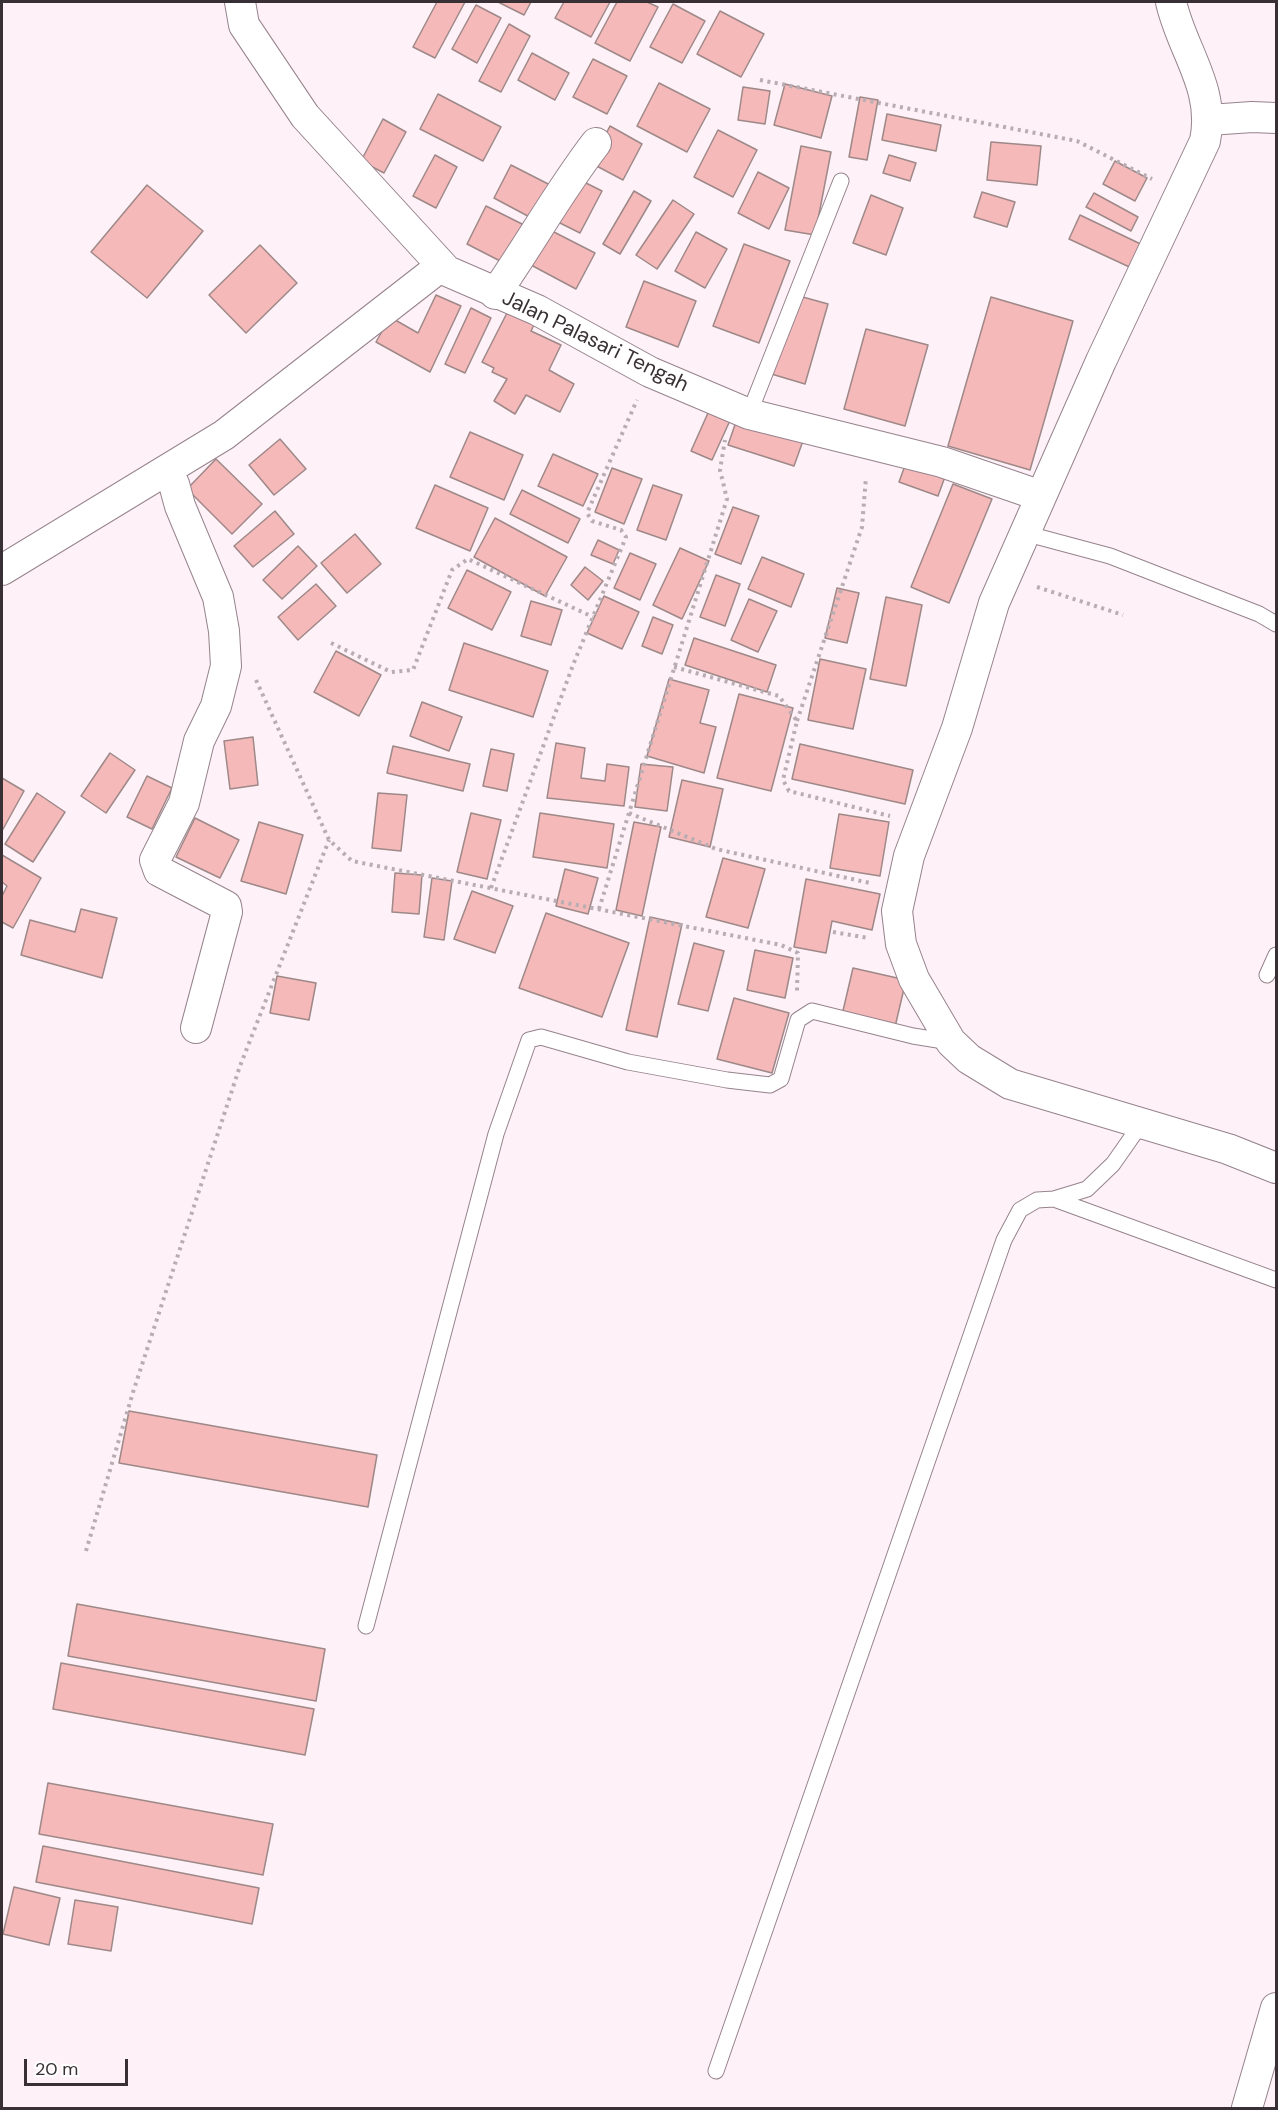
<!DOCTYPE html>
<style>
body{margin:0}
#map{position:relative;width:1278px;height:2110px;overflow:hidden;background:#fef1f7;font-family:"DM Sans",sans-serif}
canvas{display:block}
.frame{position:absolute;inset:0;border:3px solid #383034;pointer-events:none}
.scale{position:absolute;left:24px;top:2059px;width:104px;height:27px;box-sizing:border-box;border:3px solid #383034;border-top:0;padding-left:8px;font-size:18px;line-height:21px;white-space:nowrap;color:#383034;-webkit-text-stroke:4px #fff;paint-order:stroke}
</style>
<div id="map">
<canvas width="1278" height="2110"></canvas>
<div class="frame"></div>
<div class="scale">20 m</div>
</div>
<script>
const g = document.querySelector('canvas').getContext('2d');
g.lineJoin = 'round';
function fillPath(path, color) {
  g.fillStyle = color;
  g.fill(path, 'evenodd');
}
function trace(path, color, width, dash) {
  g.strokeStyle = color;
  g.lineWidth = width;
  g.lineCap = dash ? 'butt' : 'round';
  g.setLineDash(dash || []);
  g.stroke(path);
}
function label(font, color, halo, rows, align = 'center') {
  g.font = font + ' "DM Sans",sans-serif';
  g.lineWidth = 4.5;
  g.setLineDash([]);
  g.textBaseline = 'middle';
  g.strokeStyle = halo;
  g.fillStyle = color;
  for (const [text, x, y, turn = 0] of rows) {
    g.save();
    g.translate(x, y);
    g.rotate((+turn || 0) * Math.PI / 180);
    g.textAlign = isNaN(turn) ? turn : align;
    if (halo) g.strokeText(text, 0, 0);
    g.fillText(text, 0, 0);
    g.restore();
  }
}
const building = new Path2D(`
 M 437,2 L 465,2 L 435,58 L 413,47 Z
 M 498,2 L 531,2 L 524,15 Z
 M 564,2 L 610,2 L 591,37 L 555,18 Z
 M 617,2 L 647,2 L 658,7 L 630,61 L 595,43 Z
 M 673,4 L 705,21 L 682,63 L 650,47 Z
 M 476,5 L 501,18 L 477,63 L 452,49 Z
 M 720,11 L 764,34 L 741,77 L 697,54 Z
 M 509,24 L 530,36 L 501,92 L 479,81 Z
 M 532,53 L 569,73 L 555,100 L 518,80 Z
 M 593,59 L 627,76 L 607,114 L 573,97 Z
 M 659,83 L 710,109 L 687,152 L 637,126 Z
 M 785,84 L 832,96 L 821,138 L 774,125 Z
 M 743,87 L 770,91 L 765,124 L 738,120 Z
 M 438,94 L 501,127 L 483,161 L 420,129 Z
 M 860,97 L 878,100 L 867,160 L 849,157 Z
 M 887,114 L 941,125 L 936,151 L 882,140 Z
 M 383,119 L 406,132 L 384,173 L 361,161 Z
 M 610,126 L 642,144 L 623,180 L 591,163 Z
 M 718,130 L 757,150 L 733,197 L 694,177 Z
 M 991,142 L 1041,146 L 1037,185 L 987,180 Z
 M 801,146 L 831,152 L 815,235 L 785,230 Z
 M 435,155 L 457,167 L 436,208 L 413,196 Z
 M 889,155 L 916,163 L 910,181 L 883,173 Z
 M 1115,161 L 1147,178 L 1135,201 L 1103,184 Z
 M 511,165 L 556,188 L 539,222 L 494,198 Z
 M 758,172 L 789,188 L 769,229 L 738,213 Z
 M 574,177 L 602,191 L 580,233 L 552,219 Z
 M 147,185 L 203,231 L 147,298 L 91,252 Z
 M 634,191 L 651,201 L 620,254 L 603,244 Z
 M 982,192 L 1015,202 L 1007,227 L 974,217 Z
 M 1094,193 L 1138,217 L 1131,231 L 1086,207 Z
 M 871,195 L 903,208 L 886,255 L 853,243 Z
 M 673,200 L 694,214 L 657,269 L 636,255 Z
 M 486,206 L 526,226 L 506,264 L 467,244 Z
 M 1080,215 L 1149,248 L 1138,271 L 1069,239 Z
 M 550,230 L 595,253 L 576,289 L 531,265 Z
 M 696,232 L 727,249 L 705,288 L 675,271 Z
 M 744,244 L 790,261 L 759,343 L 713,326 Z
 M 260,245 L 297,283 L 246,333 L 209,295 Z
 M 644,281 L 696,301 L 678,347 L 626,327 Z
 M 792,294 L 828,304 L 805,384 L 768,373 Z
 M 436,295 L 461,306 L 430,372 L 376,342 L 390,317 L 418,333 Z
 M 991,297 L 1073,321 L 1030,470 L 948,446 Z
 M 510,307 L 536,321 L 531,331 L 561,345 L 549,370 L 574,384 L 560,412 L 526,395 L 515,414 L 494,401 L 507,379 L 492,372 L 494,368 L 482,362 Z
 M 471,308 L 491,318 L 465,373 L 445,364 Z
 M 866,329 L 928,345 L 905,426 L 844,409 Z
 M 712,404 L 733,414 L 712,460 L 691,451 Z
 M 738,416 L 804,438 L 794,466 L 728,445 Z
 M 470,432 L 523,455 L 504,500 L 450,477 Z
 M 280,439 L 306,469 L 274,495 L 249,465 Z
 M 553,454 L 598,474 L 583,506 L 538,486 Z
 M 216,459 L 262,504 L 232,534 L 187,489 Z
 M 907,460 L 946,474 L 938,496 L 899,482 Z
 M 612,468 L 642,479 L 624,524 L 595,512 Z
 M 953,484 L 992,499 L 949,603 L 911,587 Z
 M 435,485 L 488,508 L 470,551 L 416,528 Z
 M 653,485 L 682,495 L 666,540 L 637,530 Z
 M 522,490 L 580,519 L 568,543 L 510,514 Z
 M 733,507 L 759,516 L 741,564 L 715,554 Z
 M 275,511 L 294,534 L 253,567 L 234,546 Z
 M 495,518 L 567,557 L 545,596 L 474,557 Z
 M 355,534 L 381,564 L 347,593 L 321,563 Z
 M 598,540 L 619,550 L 613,564 L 591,555 Z
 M 298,546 L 317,566 L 282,599 L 263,580 Z
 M 680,548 L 709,561 L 682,619 L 653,605 Z
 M 630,553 L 656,564 L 640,600 L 614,588 Z
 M 762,557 L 804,574 L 791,607 L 748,589 Z
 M 585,567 L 603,581 L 588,600 L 571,585 Z
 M 467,570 L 511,592 L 492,630 L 448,608 Z
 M 716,575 L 740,584 L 725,626 L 700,617 Z
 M 316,584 L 336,606 L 298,640 L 278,617 Z
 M 837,588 L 859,593 L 847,643 L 825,638 Z
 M 604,596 L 639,612 L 622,649 L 587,633 Z
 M 886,597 L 922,605 L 906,686 L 870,679 Z
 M 749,599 L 777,611 L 758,652 L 731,640 Z
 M 531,601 L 562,610 L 551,645 L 521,636 Z
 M 653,617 L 673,625 L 662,654 L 642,646 Z
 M 694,638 L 776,665 L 767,692 L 685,665 Z
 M 464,643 L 548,671 L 533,717 L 449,690 Z
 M 336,651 L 381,675 L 359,716 L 314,692 Z
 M 820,659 L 866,669 L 853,729 L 808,720 Z
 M 669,679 L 709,690 L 700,723 L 716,727 L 704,773 L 647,756 Z
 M 739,694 L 793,708 L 771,791 L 717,778 Z
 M 422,702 L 462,717 L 449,751 L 410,736 Z
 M 253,737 L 258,785 L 230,789 L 224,741 Z
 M 556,743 L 585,748 L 581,778 L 605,781 L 607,764 L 629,767 L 624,806 L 547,798 Z
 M 800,744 L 913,770 L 905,804 L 792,779 Z
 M 393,746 L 470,764 L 463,791 L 387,773 Z
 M 491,749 L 514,754 L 507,791 L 483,786 Z
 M 110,753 L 135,770 L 106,813 L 81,796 Z
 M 641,764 L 673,767 L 667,811 L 635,807 Z
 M 147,776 L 172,788 L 152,829 L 127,817 Z
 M 2,778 L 24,791 L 2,831 Z
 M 682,780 L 723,789 L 710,847 L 669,837 Z
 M 37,793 L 65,812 L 33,862 L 5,844 Z
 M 378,793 L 407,795 L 401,851 L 372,848 Z
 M 471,813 L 501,820 L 487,879 L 457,872 Z
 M 540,813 L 614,824 L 607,868 L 533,857 Z
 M 839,814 L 889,822 L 880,876 L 830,868 Z
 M 195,818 L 239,840 L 220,878 L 176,857 Z
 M 259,822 L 303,835 L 286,894 L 241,881 Z
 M 634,822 L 661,827 L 642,916 L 616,910 Z
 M 2,855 L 41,878 L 13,928 L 2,922 L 2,896 L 7,886 L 2,882 Z
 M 723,858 L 765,869 L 748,928 L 706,917 Z
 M 565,869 L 598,878 L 588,914 L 556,906 Z
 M 395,873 L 422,875 L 419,914 L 392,912 Z
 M 432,878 L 452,881 L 444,940 L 424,937 Z
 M 806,879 L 880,894 L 872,930 L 832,921 L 826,953 L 794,947 Z
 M 472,891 L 513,906 L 495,953 L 454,939 Z
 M 81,909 L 117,918 L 102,978 L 21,955 L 30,920 L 75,932 Z
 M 546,913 L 629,943 L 602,1017 L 519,988 Z
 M 650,917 L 682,924 L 657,1037 L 626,1030 Z
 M 694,943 L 724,951 L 708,1011 L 678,1004 Z
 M 755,950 L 793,958 L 785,998 L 747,990 Z
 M 853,968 L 906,980 L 895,1027 L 842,1015 Z
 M 277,976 L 316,983 L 309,1020 L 270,1013 Z
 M 734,998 L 789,1013 L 772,1073 L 717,1059 Z
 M 129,1411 L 377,1455 L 368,1507 L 119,1463 Z
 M 77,1604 L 325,1649 L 316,1701 L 68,1656 Z
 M 61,1663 L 314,1709 L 305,1755 L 53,1709 Z
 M 48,1783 L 273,1824 L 263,1875 L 39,1834 Z
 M 43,1846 L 259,1888 L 252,1924 L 36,1882 Z
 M 14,1887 L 60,1898 L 49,1945 L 3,1934 Z
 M 75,1900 L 118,1907 L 111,1951 L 68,1944 Z`);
fillPath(building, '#f5b9ba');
trace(building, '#9e8888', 1.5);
const service = new Path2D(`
 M 749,414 L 841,181
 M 1024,533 L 1110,556 L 1259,614 L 1276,624
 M 1267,975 L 1276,955
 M 1054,1199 L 1276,1280
 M 366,1626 L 496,1134 L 529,1040 L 541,1037 L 628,1062 L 727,1080 L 770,1085 L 781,1079 L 798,1020 L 812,1011 L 913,1036 L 950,1042
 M 716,2071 L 1004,1240 L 1020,1210 L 1037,1200 L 1054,1199 L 1087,1189 L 1113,1164 L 1141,1124`);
const minor = new Path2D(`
 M 240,2 L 244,25 L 305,116 L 447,271 L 537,310 L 650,372 L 749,414 L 942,462 L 1041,496
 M 1171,2 C 1182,51 1216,88 1205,141 L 1101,361 L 994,603 L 957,728 L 909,856 L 897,911 L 901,944 L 914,979 L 951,1042 L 969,1059 L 1010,1084 L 1228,1149 L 1276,1168
 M 1209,120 L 1252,117 L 1276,118
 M 495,294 C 530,244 559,191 596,143
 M 165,472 L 174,484 L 180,506 L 218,597 L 224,631 L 226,666 L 216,706 L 199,741 L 184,803 L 155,860 L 159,871 L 226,906 L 227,912 L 196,1028
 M 2,570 L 224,435 L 440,267
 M 1247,2108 L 1276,2008`);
trace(service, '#96838c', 17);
trace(minor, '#96838c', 32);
trace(new Path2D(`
 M 760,80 L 1077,141 L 1152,179
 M 1037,587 L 1123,615
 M 331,643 L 391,672 L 413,670 L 452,570 L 468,559 L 593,617
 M 674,667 L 779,696 L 797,721 L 783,780 L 789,791 L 890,816
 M 256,680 L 329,840 L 352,861 L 781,945 L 798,953 L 797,991
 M 797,721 L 862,527 L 866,477
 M 629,813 L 716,849 L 870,883
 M 491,888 L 573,665 L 626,537 L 621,530 L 592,521 L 587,513 L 637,400
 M 599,909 L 727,499 L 720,470 L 725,440
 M 833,932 L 868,938
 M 86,1551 L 134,1389 L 240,1066 L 329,840`), '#b8adb2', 4, [3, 4.5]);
trace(service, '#fff', 15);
trace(minor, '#fff', 30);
label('21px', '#383034', '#fff', [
 ["Jalan Palasari Tengah",595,342,26]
]);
</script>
